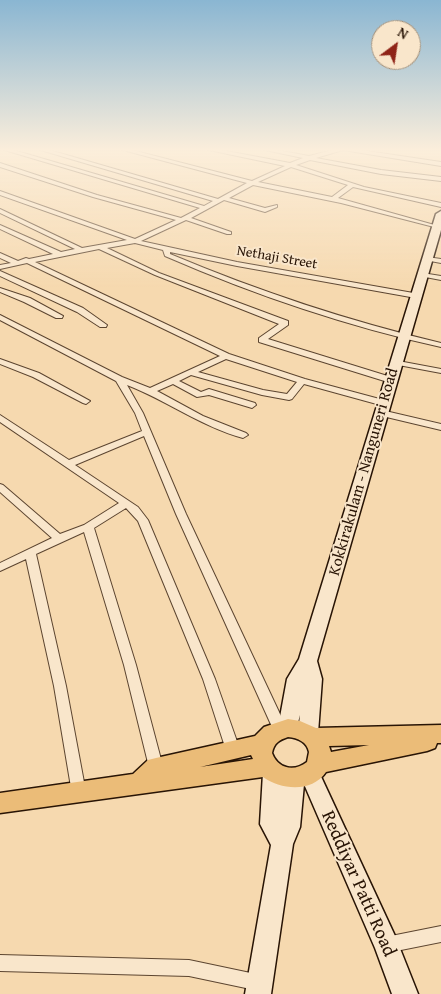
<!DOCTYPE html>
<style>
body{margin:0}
#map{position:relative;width:441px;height:994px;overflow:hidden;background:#f6d9af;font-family:"Gentium Book Plus",serif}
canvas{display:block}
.north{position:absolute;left:371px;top:20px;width:50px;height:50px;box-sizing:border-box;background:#f9e6cb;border:1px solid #a5927c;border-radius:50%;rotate:31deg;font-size:14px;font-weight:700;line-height:20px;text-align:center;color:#281405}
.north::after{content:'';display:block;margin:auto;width:18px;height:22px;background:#8f2418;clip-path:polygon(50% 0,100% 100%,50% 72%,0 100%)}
</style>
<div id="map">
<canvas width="441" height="994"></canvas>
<div class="north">N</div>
</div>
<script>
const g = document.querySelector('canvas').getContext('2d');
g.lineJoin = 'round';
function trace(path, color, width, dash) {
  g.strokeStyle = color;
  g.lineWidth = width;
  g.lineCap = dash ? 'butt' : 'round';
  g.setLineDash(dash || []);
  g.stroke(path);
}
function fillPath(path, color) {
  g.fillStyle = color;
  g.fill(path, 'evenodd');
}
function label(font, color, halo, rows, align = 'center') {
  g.font = font + ' "Gentium Book Plus",serif';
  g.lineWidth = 4;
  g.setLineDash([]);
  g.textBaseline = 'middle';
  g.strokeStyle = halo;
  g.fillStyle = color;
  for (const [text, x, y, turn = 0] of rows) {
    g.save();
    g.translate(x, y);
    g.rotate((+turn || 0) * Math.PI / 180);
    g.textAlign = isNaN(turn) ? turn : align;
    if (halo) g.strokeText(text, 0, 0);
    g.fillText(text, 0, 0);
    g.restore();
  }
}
const street = new Path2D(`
 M 1,149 L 10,149 L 204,206 L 213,201 L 37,149 L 46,149 L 218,199 L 247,183 L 119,149 L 128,149 L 252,181 L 285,166 L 204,149 L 216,149 L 290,163 L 303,158 L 260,149 L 271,149 L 309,156 L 336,149 L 354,149 L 441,162 L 441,166 L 343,150 L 316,158 L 381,170 L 441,177 L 441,181 L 381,174 L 310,160 L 296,165 L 364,187 L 441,203 L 441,207 L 353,187 L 338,198 L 438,226 L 438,228 L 341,203 L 253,185 L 229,198 L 265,208 L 277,205 L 277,207 L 265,212 L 224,200 L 191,218 L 231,232 L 231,234 L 227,234 L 186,220 L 141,241 L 237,262 L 419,294 L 419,298 L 416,298 L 237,266 L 170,252 L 170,254 C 258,291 348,321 441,343 L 441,347 C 346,326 255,295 165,256 L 163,250 L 135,243 L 107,248 L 159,273 L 288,321 L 288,325 L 268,339 L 394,378 L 395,380 L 391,383 L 259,342 L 259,338 L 279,324 L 155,275 L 99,249 L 35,262 L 229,354 L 305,379 L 387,401 L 388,403 L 384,406 L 304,384 L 292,399 L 289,400 L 262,395 L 191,375 L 179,381 L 201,392 L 209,389 L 255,403 L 256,405 L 252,408 L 209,395 L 197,397 L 173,384 L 157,391 L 203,416 L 246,433 L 248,435 L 243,438 C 202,427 166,400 127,385 L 143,413 L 186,514 L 287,729 L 285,733 L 280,734 L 275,733 L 273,729 L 176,514 L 144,436 L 75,465 L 138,507 L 148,520 L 215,679 L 240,750 L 238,754 L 233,756 L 228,754 L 226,750 L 203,679 L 138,521 L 126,508 L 94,528 L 136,665 L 163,767 L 161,771 L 156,773 L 151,771 L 149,767 L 124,665 L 84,532 L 36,554 L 66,686 L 86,793 L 84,797 L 79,799 L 74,797 L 72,793 L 54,686 L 26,559 L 0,571 L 0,563 L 52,538 L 0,492 L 0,484 L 3,485 L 60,534 L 84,525 L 119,503 L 0,422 L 0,415 L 69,460 L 142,431 L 135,413 L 116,381 L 0,320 L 0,315 L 122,377 L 150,388 L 220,356 L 27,263 L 0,269 L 0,265 L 11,263 L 0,258 L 0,253 L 18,261 L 26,258 L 29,259 L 53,254 L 0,229 L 0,225 L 61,252 L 75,249 L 0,213 L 0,209 L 82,248 L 127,240 L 0,195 L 0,191 L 135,239 L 176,220 L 93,197 L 0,167 L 0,163 L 97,195 L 181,218 L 200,208 ZM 291,167 L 348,185 L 332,197 L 258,182 ZM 226,359 L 297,382 L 287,394 L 263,390 L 198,372 Z
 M 427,257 L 441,259 L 441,263 L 425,260 L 424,259 Z
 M 0,271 L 83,308 L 107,325 L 106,327 L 100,327 L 77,312 L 0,276 Z
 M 422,273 L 441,276 L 441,280 L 420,276 L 419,275 Z
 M 0,288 L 30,298 L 63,316 L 62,318 L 56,318 L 24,302 L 0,292 Z
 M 0,359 L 39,373 L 90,401 L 86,404 L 83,403 L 33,377 L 0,364 Z
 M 393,360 L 441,369 L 441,373 L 393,364 Z
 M 381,410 L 441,424 L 441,430 L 378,415 L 377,413 L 378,411 Z
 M 441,926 L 441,942 L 386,953 L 380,951 L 378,945 L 380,939 L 386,937 Z
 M 0,955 L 189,960 L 260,975 L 266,977 L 268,983 L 266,989 L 260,991 L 189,976 L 0,971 Z`);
const secondary = new Path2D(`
 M 441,211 L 441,230 L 317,661 L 322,679 L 318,733 L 315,739 L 308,741 L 301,739 L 298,733 L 300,715 L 295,734 L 288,736 L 281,734 L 278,728 L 287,679 L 299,659 L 436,214 Z
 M 273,764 L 280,767 L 283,773 L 283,782 L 287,772 L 294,769 L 301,771 L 303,768 L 310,765 L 317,768 L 395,936 L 418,994 L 392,994 L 375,948 L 304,784 L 300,827 L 293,844 L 271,994 L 245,994 L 271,845 L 260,824 L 263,773 L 266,767 Z`);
const primary = new Path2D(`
 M 288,719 L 300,721 L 316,728 L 441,725 L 441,743 L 437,743 L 435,748 L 427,751 L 326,772 C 312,793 281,790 263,777 L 0,813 L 0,793 L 133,774 L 148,760 L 156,758 L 255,736 L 264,727 ZM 288,737 C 298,738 307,742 309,752 L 307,762 C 294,772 278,769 272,753 C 274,743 279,740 288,737 ZM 369,745 L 331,752 L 329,746 ZM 251,755 L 253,759 L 200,767 Z`);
trace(street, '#5c4530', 2);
trace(secondary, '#281405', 3);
trace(primary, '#281405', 3);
fillPath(street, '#f9e6cb');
fillPath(secondary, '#f9e6cb');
fillPath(primary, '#ebbc78');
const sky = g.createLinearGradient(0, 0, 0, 288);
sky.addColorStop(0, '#8ab6d2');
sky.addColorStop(0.52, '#fbeedb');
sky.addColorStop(1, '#fbeedb00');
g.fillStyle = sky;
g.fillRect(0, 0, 441, 288);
label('14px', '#281405', '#f9e6cb', [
 ["Nethaji Street",277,258,10]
]);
label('16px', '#281405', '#f9e6cb', [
 ["Kokkirakulam - Nanguneri Road",364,472,-74]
]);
label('19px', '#281405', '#f9e6cb', [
 ["Reddiyar Patti Road",358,884,66]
]);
</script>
